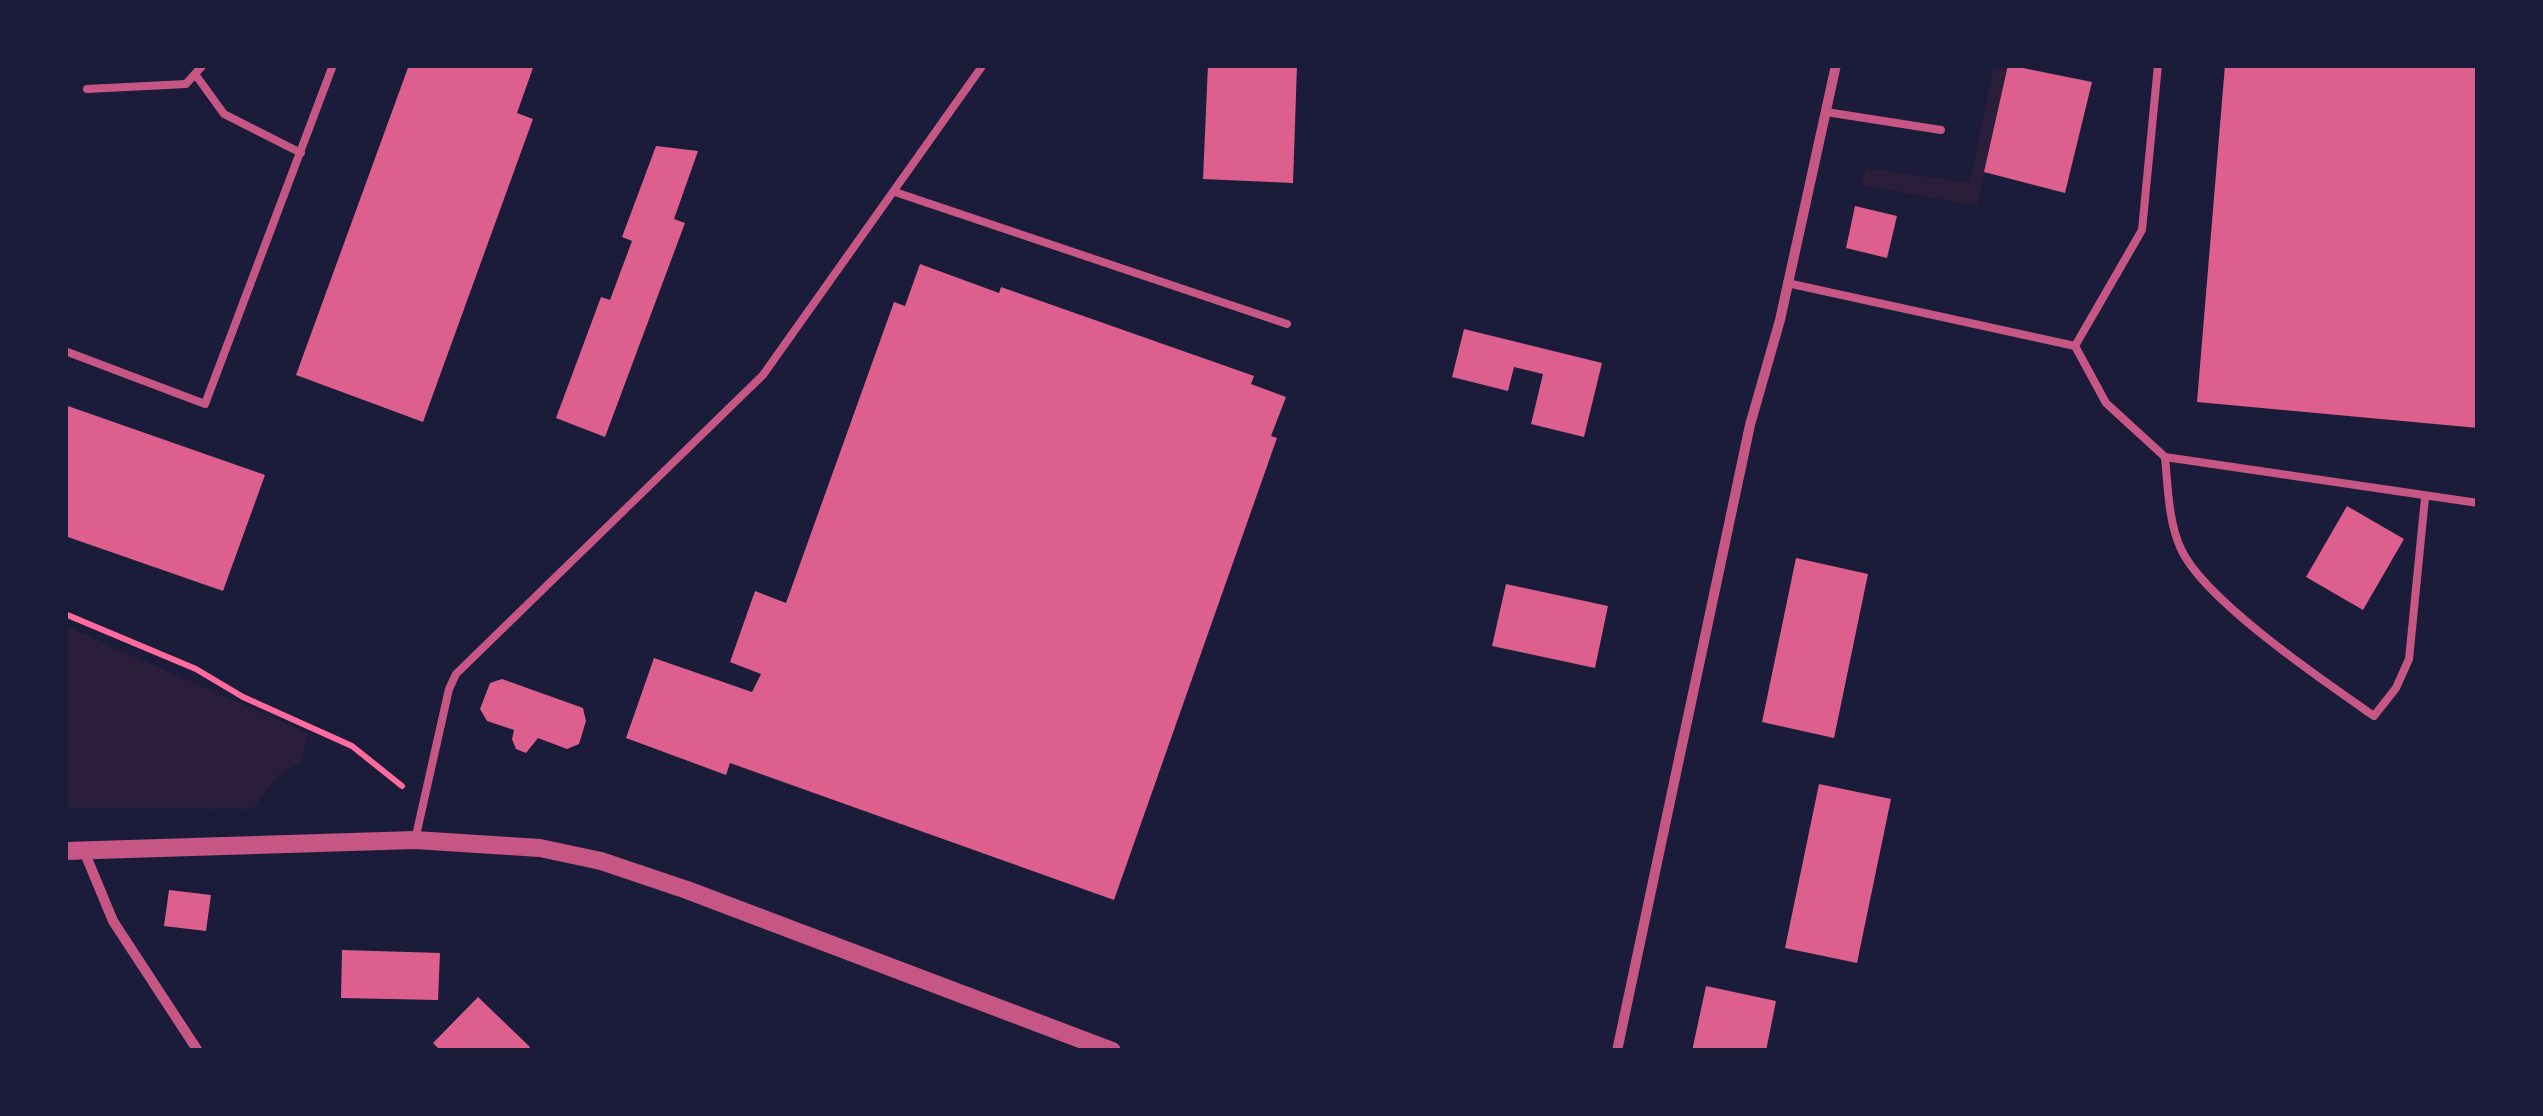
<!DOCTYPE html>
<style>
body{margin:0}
#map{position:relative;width:2543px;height:1116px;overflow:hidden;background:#1b1b3a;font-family:Raleway,sans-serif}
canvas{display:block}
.frame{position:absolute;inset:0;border:68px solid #1b1b3a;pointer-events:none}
</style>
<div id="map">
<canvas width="2543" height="1116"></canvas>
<div class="frame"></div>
</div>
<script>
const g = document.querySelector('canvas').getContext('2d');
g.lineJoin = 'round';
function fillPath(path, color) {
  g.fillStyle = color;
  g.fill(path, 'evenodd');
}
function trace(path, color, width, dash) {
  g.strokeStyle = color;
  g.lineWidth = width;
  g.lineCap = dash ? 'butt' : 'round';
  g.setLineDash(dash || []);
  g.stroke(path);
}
fillPath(new Path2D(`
 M 1994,65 L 2008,65 L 1977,206 L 1861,185 L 1866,168 L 1970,183 Z
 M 65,626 L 308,733 L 301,763 L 278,775 L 253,809 L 65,808 Z`), '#2a1e3b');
fillPath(new Path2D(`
 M 409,65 L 534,65 L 517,113 L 533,119 L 423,422 L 296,375 Z
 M 1208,65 L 1297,65 L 1293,183 L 1203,179 Z
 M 2008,65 L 2092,82 L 2065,193 L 1984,172 Z
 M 2225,65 L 2478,65 L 2478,428 L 2197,402 Z
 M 656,146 L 698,151 L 674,219 L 685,223 L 605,437 L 556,418 L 601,297 L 610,300 L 632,241 L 622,237 Z
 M 1855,206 L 1897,216 L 1887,258 L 1846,248 Z
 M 920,264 L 999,293 L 1001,287 L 1254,376 L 1251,384 L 1286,397 L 1271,436 L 1277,438 L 1114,900 L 730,763 L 726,775 L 626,738 L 654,658 L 752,692 L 761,674 L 730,662 L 755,591 L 786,603 L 894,302 L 905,306 Z
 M 1464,329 L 1602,363 L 1584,437 L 1531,424 L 1543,374 L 1514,367 L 1508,391 L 1452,377 Z
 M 65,405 L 265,475 L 223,591 L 65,536 Z
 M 2347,506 L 2404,539 L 2363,610 L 2306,577 Z
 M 1796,558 L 1868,574 L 1834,738 L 1762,722 Z
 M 1506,584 L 1608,606 L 1595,668 L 1492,646 Z
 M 502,679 L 583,708 L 586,721 L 579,744 L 567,749 L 538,738 L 526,753 L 516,749 L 512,739 L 514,730 L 487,721 L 480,709 L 490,683 Z
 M 1819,784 L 1891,799 L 1857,963 L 1785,948 Z
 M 169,890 L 211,895 L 206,931 L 164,926 Z
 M 342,950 L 440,953 L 438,1000 L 341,998 Z
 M 1706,986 L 1776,1001 L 1766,1051 L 1692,1051 Z
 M 478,997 L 530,1047 L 526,1051 L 441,1051 L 433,1043 Z`), '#dd5f8e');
trace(new Path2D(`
 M 65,614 L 196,669 L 243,697 L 352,746 L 402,786`), '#ff6b9d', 6);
trace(new Path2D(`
 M 195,74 L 224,114 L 301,153
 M 87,89 L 186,84 L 203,65
 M 1826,112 L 1941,130
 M 895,192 L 1287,324
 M 1787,283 L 2075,346 L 2106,403 L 2165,457 L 2478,503
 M 2075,346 L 2142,230 L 2158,65
 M 65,351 L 205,404 L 333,65
 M 2165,457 C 2168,486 2168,521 2181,549 C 2204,600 2325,682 2374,716 L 2396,688 L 2409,659 L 2425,498
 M 415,840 L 449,689 L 456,674 L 763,375 L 983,65`), '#c65784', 8);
trace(new Path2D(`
 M 84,851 L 113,921 L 198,1051
 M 1617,1051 L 1750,425 L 1780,320 L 1836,65`), '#c65784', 10);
trace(new Path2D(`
 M 65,851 L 415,840 L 540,848 L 601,861 L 687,890 L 1112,1051`), '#c65784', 18);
</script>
